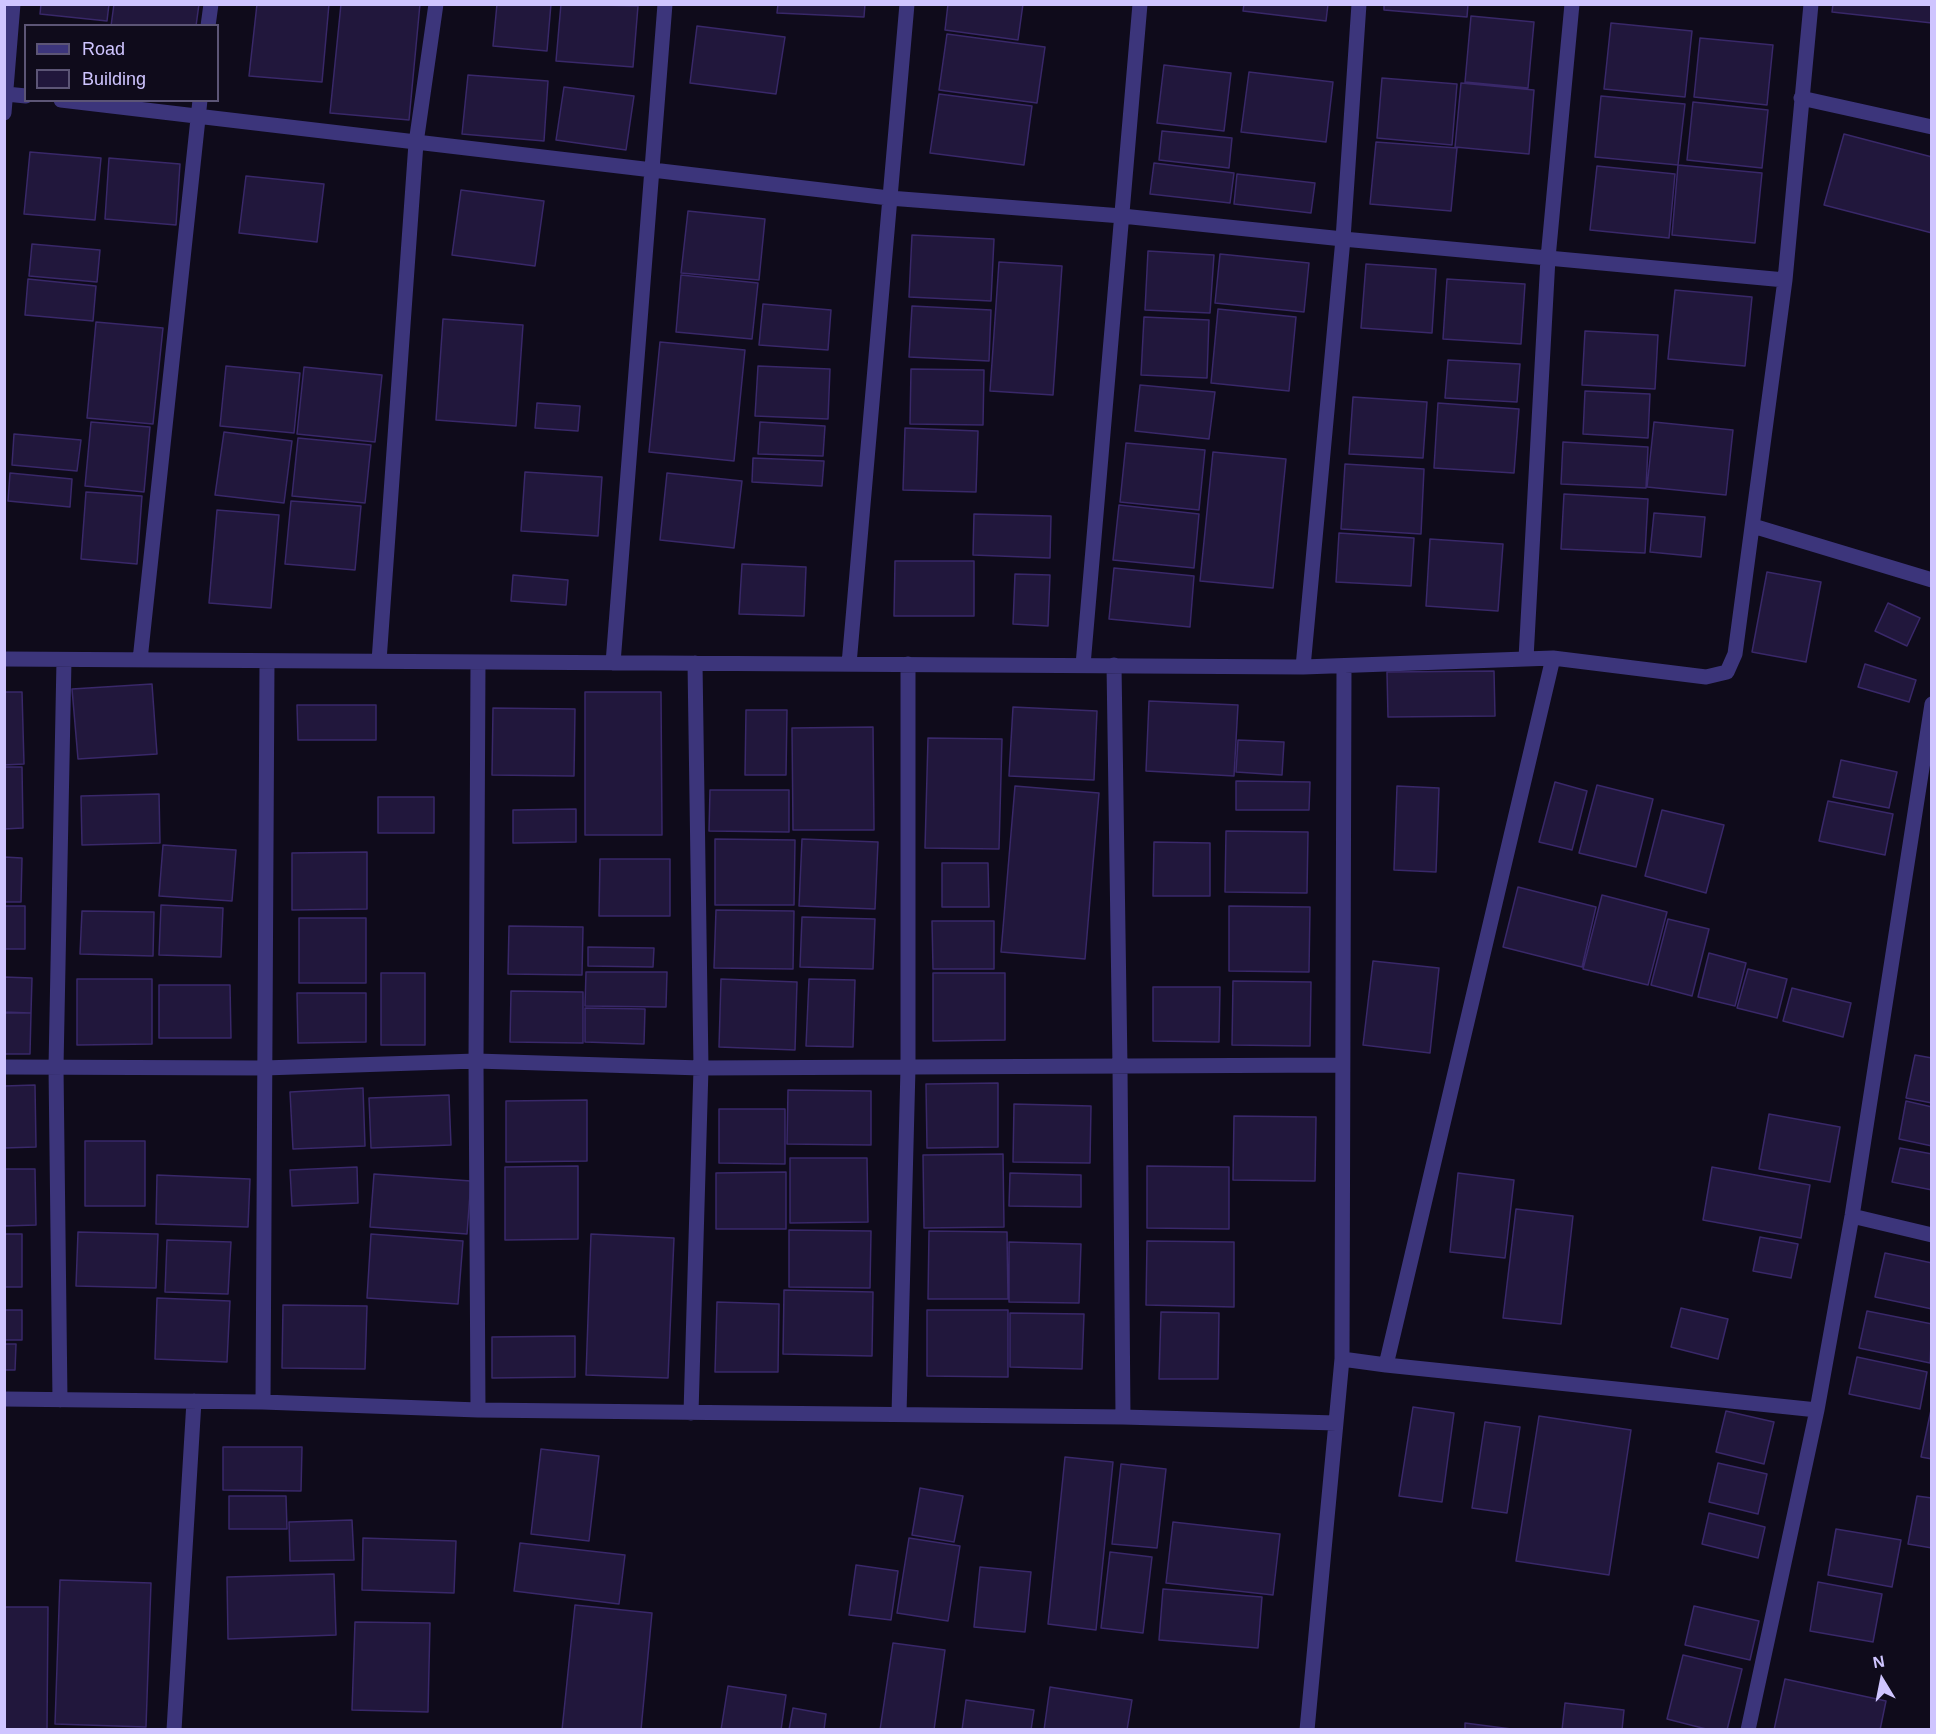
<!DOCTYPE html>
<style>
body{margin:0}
#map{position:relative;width:1936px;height:1734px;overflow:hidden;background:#0f0b1b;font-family:Arial,sans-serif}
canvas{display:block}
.frame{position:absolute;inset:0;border:6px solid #cfc5ff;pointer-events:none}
.legend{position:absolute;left:24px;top:24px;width:195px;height:78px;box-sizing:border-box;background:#0f0b1b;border:2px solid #5c5576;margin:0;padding:8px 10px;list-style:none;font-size:18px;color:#cfc5ff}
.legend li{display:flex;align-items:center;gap:12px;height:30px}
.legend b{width:30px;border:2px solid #5c5576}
.north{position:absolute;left:1852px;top:1650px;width:60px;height:60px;-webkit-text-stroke:4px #0f0b1b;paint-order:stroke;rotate:350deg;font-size:16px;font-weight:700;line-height:24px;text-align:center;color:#cfc5ff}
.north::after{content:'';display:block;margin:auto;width:21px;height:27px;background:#cfc5ff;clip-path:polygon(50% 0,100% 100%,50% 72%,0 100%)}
</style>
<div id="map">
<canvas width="1936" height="1734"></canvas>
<div class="frame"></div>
<ul class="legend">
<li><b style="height:8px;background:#3c357b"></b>Road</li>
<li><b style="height:16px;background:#21173c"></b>Building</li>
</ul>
<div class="north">N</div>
</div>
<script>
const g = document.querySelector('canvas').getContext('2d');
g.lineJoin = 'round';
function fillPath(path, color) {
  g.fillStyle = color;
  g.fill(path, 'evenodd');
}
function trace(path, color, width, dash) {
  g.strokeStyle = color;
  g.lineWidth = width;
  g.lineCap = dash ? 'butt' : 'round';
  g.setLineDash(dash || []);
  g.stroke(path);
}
const building = new Path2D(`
 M 41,4 L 109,4 L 107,21 L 40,14 Z
 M 114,4 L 199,4 L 196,26 L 111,26 Z
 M 257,4 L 329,4 L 322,82 L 249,76 Z
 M 341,4 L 420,4 L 409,120 L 330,113 Z
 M 497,4 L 551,4 L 547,51 L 493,46 Z
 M 561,4 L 638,6 L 633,67 L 556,61 Z
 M 778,4 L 865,4 L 864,17 L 777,13 Z
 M 948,4 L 1023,4 L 1018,40 L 945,30 Z
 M 1244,4 L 1328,4 L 1326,21 L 1243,11 Z
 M 1384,4 L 1468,4 L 1467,17 L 1384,10 Z
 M 1833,4 L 1932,4 L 1932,23 L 1832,12 Z
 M 1471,16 L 1534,22 L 1528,88 L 1465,82 Z
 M 1611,23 L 1692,31 L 1685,97 L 1604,89 Z
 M 697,26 L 785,37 L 776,94 L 690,83 Z
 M 947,34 L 1045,47 L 1037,103 L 939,90 Z
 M 1700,38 L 1773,45 L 1767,105 L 1694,97 Z
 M 1164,65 L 1231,73 L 1224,131 L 1157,123 Z
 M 1249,72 L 1333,82 L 1326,142 L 1241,132 Z
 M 468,75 L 548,81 L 544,141 L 462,134 Z
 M 1382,78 L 1457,84 L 1452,145 L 1377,138 Z
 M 1461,83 L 1534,90 L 1529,154 L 1455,147 Z
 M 564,87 L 634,96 L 626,150 L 556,140 Z
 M 939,94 L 1032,106 L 1024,165 L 930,153 Z
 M 1601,96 L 1685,104 L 1678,165 L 1595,157 Z
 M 1693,102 L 1768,110 L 1762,168 L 1687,160 Z
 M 1162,131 L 1232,138 L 1229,168 L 1159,160 Z
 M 1844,134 L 1932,157 L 1932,233 L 1824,205 Z
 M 1376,142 L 1457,148 L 1451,211 L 1370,204 Z
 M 30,152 L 101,158 L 95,220 L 24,214 Z
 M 109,158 L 180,164 L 176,225 L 105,219 Z
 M 1154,163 L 1234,173 L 1230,203 L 1150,194 Z
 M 1678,165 L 1762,173 L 1755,243 L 1672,235 Z
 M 1597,166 L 1675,174 L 1669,238 L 1590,230 Z
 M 1237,174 L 1315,183 L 1311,213 L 1234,204 Z
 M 246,176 L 324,184 L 317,242 L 239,233 Z
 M 461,190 L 544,201 L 535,266 L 452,255 Z
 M 688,211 L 765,219 L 759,280 L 681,273 Z
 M 912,235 L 994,239 L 991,301 L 909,297 Z
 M 32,244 L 100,250 L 97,282 L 29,276 Z
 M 1148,251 L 1214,255 L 1210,313 L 1145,310 Z
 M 1220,254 L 1309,263 L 1304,312 L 1215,303 Z
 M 999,262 L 1062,266 L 1053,395 L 990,391 Z
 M 1366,264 L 1436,269 L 1432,333 L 1361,328 Z
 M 681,275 L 758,283 L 752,339 L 676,332 Z
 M 28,279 L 96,286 L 93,321 L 25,315 Z
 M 1447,279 L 1525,284 L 1521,344 L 1443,339 Z
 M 1675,290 L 1752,297 L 1745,366 L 1668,359 Z
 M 763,304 L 831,310 L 828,350 L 759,345 Z
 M 912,306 L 991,310 L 989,361 L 909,357 Z
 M 1218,309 L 1296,317 L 1289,391 L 1211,383 Z
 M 1144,317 L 1209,320 L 1207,378 L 1141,375 Z
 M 443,319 L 523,325 L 516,426 L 436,420 Z
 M 96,322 L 163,328 L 153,424 L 87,418 Z
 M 1585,331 L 1658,335 L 1655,389 L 1582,385 Z
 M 660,342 L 745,350 L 734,461 L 649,452 Z
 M 1448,360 L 1520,364 L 1517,402 L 1445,398 Z
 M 226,366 L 300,373 L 294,433 L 220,426 Z
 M 758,366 L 830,369 L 828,419 L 755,416 Z
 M 304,367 L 382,375 L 375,442 L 297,434 Z
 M 911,369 L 984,370 L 983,425 L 910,424 Z
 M 1140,385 L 1215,392 L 1209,439 L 1135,431 Z
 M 1585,391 L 1650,394 L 1648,438 L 1583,434 Z
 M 1353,397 L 1427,402 L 1423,458 L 1349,454 Z
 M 537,403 L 580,406 L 578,431 L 535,428 Z
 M 1438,403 L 1519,409 L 1514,473 L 1434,468 Z
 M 91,422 L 150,427 L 144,492 L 85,486 Z
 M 760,422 L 825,426 L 823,456 L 758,454 Z
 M 1654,422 L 1733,430 L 1726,495 L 1647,487 Z
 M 905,428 L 978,431 L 976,492 L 903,490 Z
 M 224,432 L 292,441 L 284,503 L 215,495 Z
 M 14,434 L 81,440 L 77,471 L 12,465 Z
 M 298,438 L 371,445 L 365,503 L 292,496 Z
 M 1563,442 L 1648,447 L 1646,488 L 1561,484 Z
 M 1126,443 L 1205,450 L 1199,510 L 1120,502 Z
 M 1213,452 L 1286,459 L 1273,588 L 1200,581 Z
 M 753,458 L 824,461 L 822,486 L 752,482 Z
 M 1345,464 L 1424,469 L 1421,534 L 1341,529 Z
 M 525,472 L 602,477 L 598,536 L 521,531 Z
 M 10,473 L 72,479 L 70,507 L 8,501 Z
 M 667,473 L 742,481 L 734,548 L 660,540 Z
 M 86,492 L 142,496 L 137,564 L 81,559 Z
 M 1564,494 L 1648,499 L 1645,553 L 1561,549 Z
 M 291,501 L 361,506 L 355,570 L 285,564 Z
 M 1119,505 L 1199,514 L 1194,568 L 1113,560 Z
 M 217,510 L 279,515 L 271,608 L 209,603 Z
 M 1654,513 L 1705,517 L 1701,557 L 1650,552 Z
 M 974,514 L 1051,516 L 1050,558 L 973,555 Z
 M 1339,533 L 1414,538 L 1411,586 L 1336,582 Z
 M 1430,539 L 1503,544 L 1498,611 L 1426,606 Z
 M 895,561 L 974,561 L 974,616 L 894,616 Z
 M 742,564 L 806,567 L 804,616 L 739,614 Z
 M 1114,568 L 1194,576 L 1190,627 L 1109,619 Z
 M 1767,572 L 1821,582 L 1806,662 L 1752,652 Z
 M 1015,574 L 1050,575 L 1048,626 L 1013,624 Z
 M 513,575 L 568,580 L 566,605 L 511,601 Z
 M 1888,603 L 1920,618 L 1907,646 L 1875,631 Z
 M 1865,664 L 1916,680 L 1909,702 L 1858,687 Z
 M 1494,671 L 1495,716 L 1388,717 L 1387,672 Z
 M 152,684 L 157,754 L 78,759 L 72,689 Z
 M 4,692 L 22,692 L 24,764 L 4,765 Z
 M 585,692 L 661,692 L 662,835 L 585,835 Z
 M 1149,701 L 1238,705 L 1234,776 L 1146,771 Z
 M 297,705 L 376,705 L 376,740 L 298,740 Z
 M 1013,707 L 1097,711 L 1094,780 L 1009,776 Z
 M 493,708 L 575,709 L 574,776 L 492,775 Z
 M 746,710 L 787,710 L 786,775 L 745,775 Z
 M 873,727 L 874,830 L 793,830 L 792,728 Z
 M 928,738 L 1002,739 L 999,849 L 925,848 Z
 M 1238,740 L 1284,742 L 1282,775 L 1236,772 Z
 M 1841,760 L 1897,772 L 1889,808 L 1833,797 Z
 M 4,767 L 22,767 L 23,828 L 4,829 Z
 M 1236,781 L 1310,782 L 1309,810 L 1236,810 Z
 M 1555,782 L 1587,791 L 1572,850 L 1539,842 Z
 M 1597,785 L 1653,799 L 1636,867 L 1579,853 Z
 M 1015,786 L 1099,793 L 1085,959 L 1001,952 Z
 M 1397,786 L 1439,788 L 1436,872 L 1394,870 Z
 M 710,790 L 789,790 L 789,832 L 709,831 Z
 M 159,794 L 160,843 L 82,845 L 81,796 Z
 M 378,797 L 434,797 L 434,833 L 378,833 Z
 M 1828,801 L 1893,814 L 1885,855 L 1819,841 Z
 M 576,809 L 576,842 L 513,843 L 513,810 Z
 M 1662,810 L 1724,825 L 1706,893 L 1645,876 Z
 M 1226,831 L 1308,832 L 1307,893 L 1225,892 Z
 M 715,839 L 795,840 L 794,905 L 715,905 Z
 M 802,839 L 878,842 L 875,909 L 799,906 Z
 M 1154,842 L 1210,843 L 1210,896 L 1153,896 Z
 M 163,845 L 236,850 L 232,901 L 159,896 Z
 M 367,852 L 367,909 L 292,910 L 292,853 Z
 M 4,857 L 22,858 L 21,902 L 4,902 Z
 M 600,859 L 670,859 L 670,916 L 599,916 Z
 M 942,863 L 988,863 L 989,907 L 942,907 Z
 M 1518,887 L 1596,907 L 1582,967 L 1503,947 Z
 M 1602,895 L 1667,912 L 1648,985 L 1583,969 Z
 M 161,905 L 223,908 L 221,957 L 159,955 Z
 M 4,906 L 25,906 L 25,949 L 4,949 Z
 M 1229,906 L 1310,907 L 1309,972 L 1229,971 Z
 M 716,910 L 794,911 L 793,969 L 714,968 Z
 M 82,911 L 154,912 L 153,956 L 80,954 Z
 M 802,917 L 875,919 L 873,969 L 800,967 Z
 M 299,918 L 366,918 L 366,983 L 299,983 Z
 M 1668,919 L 1709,929 L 1692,996 L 1651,985 Z
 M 932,921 L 994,921 L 994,969 L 933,969 Z
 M 509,926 L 583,927 L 582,975 L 508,974 Z
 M 588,947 L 654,948 L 653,967 L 588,966 Z
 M 1709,953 L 1746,963 L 1735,1006 L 1698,997 Z
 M 1373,961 L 1439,968 L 1430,1053 L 1363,1045 Z
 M 1748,969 L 1787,979 L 1777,1018 L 1737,1008 Z
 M 586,972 L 667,972 L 666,1007 L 585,1006 Z
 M 381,973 L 425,973 L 425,1045 L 381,1045 Z
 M 933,973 L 1005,973 L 1005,1040 L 933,1041 Z
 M 4,977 L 32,978 L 31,1013 L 4,1012 Z
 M 77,979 L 152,979 L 152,1044 L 77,1045 Z
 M 721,979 L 797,982 L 795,1050 L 719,1047 Z
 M 809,979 L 855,980 L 853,1047 L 806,1046 Z
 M 1233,981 L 1311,982 L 1310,1046 L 1232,1045 Z
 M 159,985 L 230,985 L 231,1038 L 159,1038 Z
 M 1153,987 L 1220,987 L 1219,1042 L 1153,1041 Z
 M 1792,988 L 1851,1003 L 1843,1037 L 1783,1021 Z
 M 511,991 L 583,992 L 583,1043 L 510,1042 Z
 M 297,993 L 366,993 L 366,1042 L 298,1043 Z
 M 585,1008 L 645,1009 L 644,1044 L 585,1042 Z
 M 4,1013 L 31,1013 L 30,1054 L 4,1054 Z
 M 1915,1055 L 1932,1058 L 1932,1103 L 1906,1098 Z
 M 998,1083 L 998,1147 L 927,1148 L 926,1084 Z
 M 35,1085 L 36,1147 L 4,1148 L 4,1086 Z
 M 363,1088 L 365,1146 L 293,1149 L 290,1092 Z
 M 788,1090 L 871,1091 L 871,1145 L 787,1144 Z
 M 449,1095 L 451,1145 L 371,1148 L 369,1098 Z
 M 587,1100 L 587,1161 L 506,1162 L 506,1101 Z
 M 1906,1101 L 1932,1107 L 1932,1146 L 1899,1139 Z
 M 1014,1104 L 1091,1106 L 1090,1163 L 1013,1162 Z
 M 719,1109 L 785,1109 L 785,1164 L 719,1163 Z
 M 1769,1114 L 1840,1127 L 1830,1182 L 1759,1169 Z
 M 1234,1116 L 1316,1117 L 1315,1181 L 1233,1180 Z
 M 85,1141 L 145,1141 L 145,1206 L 85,1206 Z
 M 1900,1148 L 1932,1154 L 1932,1190 L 1892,1182 Z
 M 1003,1154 L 1004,1227 L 924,1228 L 923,1155 Z
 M 790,1158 L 867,1158 L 868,1222 L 790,1223 Z
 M 578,1166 L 578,1239 L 505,1240 L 505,1167 Z
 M 1147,1166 L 1229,1167 L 1229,1229 L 1147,1228 Z
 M 357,1167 L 358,1203 L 292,1206 L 290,1170 Z
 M 1712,1167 L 1810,1185 L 1801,1238 L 1703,1220 Z
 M 4,1169 L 35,1169 L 36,1225 L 4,1226 Z
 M 786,1172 L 786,1229 L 716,1229 L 716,1173 Z
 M 1010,1173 L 1081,1175 L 1081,1207 L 1009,1206 Z
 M 1458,1173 L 1514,1180 L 1505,1258 L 1450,1252 Z
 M 374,1174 L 471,1181 L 467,1234 L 370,1227 Z
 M 157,1175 L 250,1179 L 248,1227 L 156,1224 Z
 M 1516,1209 L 1573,1216 L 1561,1324 L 1503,1318 Z
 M 789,1230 L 871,1231 L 870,1288 L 789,1287 Z
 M 929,1231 L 1007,1232 L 1008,1299 L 928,1299 Z
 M 78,1232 L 158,1234 L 156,1288 L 76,1286 Z
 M 4,1234 L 22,1234 L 22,1287 L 4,1287 Z
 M 371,1234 L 463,1241 L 458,1304 L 367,1298 Z
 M 591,1234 L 674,1238 L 668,1378 L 586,1375 Z
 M 1760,1237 L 1798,1244 L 1791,1278 L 1753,1271 Z
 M 167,1240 L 231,1242 L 228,1294 L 165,1292 Z
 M 1147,1241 L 1234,1242 L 1234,1307 L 1146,1305 Z
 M 1009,1242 L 1081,1244 L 1079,1303 L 1009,1302 Z
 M 1885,1253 L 1932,1263 L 1932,1309 L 1875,1297 Z
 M 784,1290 L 873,1292 L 872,1356 L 783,1354 Z
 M 157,1298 L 230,1301 L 227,1362 L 155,1359 Z
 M 717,1302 L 779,1304 L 778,1372 L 715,1372 Z
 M 283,1305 L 367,1306 L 365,1369 L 282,1368 Z
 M 1681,1308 L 1728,1319 L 1718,1359 L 1671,1347 Z
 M 4,1310 L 22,1310 L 22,1340 L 4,1340 Z
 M 927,1310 L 1008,1310 L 1008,1377 L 927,1376 Z
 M 1867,1311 L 1932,1324 L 1930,1363 L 1859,1348 Z
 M 1161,1312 L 1219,1313 L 1218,1379 L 1159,1379 Z
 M 1010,1313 L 1084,1314 L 1082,1369 L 1010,1367 Z
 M 575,1336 L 575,1377 L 492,1378 L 492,1337 Z
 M 4,1344 L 16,1344 L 15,1370 L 4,1370 Z
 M 1857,1357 L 1927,1372 L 1920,1409 L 1849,1394 Z
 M 1413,1407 L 1454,1413 L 1442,1502 L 1399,1496 Z
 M 1931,1410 L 1932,1410 L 1932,1459 L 1921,1457 Z
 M 1726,1411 L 1774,1422 L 1764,1464 L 1716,1452 Z
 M 1539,1416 L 1631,1430 L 1609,1575 L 1516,1561 Z
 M 1485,1422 L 1520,1427 L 1507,1513 L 1472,1508 Z
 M 223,1447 L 302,1447 L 301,1491 L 223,1490 Z
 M 541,1449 L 599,1456 L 589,1541 L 531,1534 Z
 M 1065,1457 L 1113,1462 L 1096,1630 L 1048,1624 Z
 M 1718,1463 L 1767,1474 L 1758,1514 L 1709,1502 Z
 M 1121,1464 L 1166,1469 L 1157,1548 L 1112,1544 Z
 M 920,1488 L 963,1496 L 954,1542 L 912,1535 Z
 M 229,1496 L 286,1496 L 287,1529 L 229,1529 Z
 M 1917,1496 L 1932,1498 L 1932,1548 L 1908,1544 Z
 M 1709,1513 L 1765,1527 L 1758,1558 L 1702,1544 Z
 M 352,1520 L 354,1560 L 290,1561 L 289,1522 Z
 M 1173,1522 L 1280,1534 L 1273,1595 L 1166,1583 Z
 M 1836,1529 L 1901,1540 L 1892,1587 L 1828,1575 Z
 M 363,1538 L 456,1541 L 454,1593 L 362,1590 Z
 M 909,1538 L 960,1546 L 948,1621 L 897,1613 Z
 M 520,1543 L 625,1555 L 619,1604 L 514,1591 Z
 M 1110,1552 L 1152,1557 L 1143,1633 L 1101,1628 Z
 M 856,1565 L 898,1571 L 891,1620 L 849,1615 Z
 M 980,1567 L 1031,1572 L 1025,1632 L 974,1627 Z
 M 334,1574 L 336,1635 L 228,1639 L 227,1577 Z
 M 60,1580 L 151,1583 L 146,1727 L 55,1724 Z
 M 1818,1582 L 1882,1594 L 1873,1642 L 1810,1631 Z
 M 1163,1589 L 1262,1597 L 1258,1648 L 1159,1640 Z
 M 575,1605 L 652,1613 L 641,1730 L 562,1730 Z
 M 1694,1606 L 1759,1621 L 1750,1660 L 1685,1645 Z
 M 4,1607 L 48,1607 L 47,1730 L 4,1730 Z
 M 355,1622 L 430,1623 L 428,1712 L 352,1710 Z
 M 893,1643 L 945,1650 L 934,1730 L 880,1730 Z
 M 1683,1655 L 1742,1669 L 1727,1730 L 1710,1730 L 1667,1719 Z
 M 1785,1679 L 1886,1701 L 1880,1730 L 1774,1730 Z
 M 728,1686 L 786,1695 L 781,1730 L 721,1730 Z
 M 1050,1687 L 1132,1700 L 1127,1730 L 1044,1730 Z
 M 966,1700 L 1034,1710 L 1031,1730 L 962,1730 Z
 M 1565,1703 L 1624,1710 L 1622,1730 L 1562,1730 Z
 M 793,1708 L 826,1714 L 824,1730 L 789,1730 Z
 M 1465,1723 L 1519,1730 L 1465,1730 Z`);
fillPath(building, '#21173c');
trace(building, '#392869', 1.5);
trace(new Path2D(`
 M 208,26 L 211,4
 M 6,94 L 26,96
 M 1801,98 L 1932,127
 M 61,100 L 889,198 L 1122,216 L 1343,239 L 1785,280
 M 4,113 L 13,4
 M 1753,526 L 1932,580
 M 1526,658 L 1548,258 L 1572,4
 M 4,659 L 1303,667 L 1553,658 L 1706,677 L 1727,672 L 1735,654 L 1785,280 L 1811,4
 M 140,660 L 200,100
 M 379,661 L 416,143 L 436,4
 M 613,663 L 665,4
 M 849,664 L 907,4
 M 1083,665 L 1140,4
 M 1114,665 L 1120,1067 L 1123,1417
 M 1303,667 L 1343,239 L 1359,4
 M 4,1067 L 264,1068 L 476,1061 L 701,1068 L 1341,1065
 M 1852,1216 L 1932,1235
 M 1342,1359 L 1386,1365 L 1817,1410 L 1852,1216 L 1932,704
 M 1386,1365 L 1553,658
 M 4,1399 L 263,1402 L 478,1410 L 1123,1417 L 1336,1423
 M 60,1400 L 56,1067 L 64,660
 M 263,1402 L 267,661
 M 478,1410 L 476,1061 L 478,662
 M 691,1413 L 701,1068 L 695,663
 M 899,1414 L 908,1068 L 908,664
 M 174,1730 L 194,1401
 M 1307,1730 L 1342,1359 L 1344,666
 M 1748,1730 L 1817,1410`), '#3c357b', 15);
</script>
